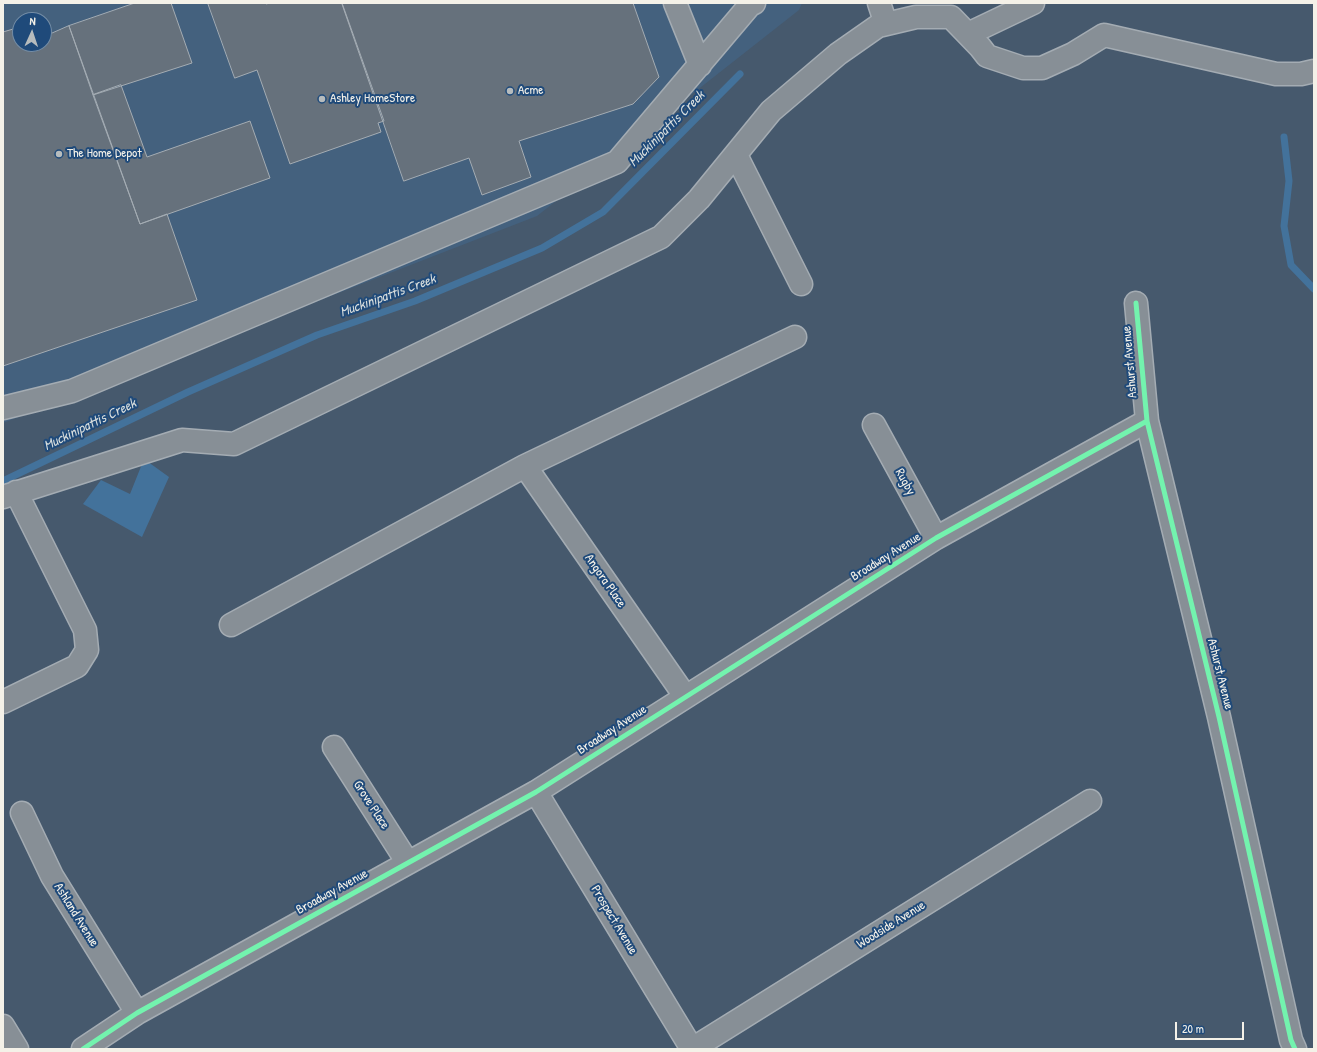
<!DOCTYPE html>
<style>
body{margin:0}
#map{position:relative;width:1317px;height:1052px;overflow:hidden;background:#46596d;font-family:"Patrick Hand",sans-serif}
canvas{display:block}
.frame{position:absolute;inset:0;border:4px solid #f4f1e8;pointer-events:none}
.north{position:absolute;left:12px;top:12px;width:40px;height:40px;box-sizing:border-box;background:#1f4a7a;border:1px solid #748da6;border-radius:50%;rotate:3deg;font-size:11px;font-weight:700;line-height:16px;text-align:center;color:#f4f1e8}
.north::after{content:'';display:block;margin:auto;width:14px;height:18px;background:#b7bcbd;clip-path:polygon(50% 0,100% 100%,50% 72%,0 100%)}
.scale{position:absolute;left:1175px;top:1022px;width:69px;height:18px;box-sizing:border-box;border:2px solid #f4f1e8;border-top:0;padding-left:5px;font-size:12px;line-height:14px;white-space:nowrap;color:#f4f1e8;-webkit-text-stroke:3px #1f4a7a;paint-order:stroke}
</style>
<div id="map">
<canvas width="1317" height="1052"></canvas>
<div class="frame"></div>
<div class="north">N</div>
<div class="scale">20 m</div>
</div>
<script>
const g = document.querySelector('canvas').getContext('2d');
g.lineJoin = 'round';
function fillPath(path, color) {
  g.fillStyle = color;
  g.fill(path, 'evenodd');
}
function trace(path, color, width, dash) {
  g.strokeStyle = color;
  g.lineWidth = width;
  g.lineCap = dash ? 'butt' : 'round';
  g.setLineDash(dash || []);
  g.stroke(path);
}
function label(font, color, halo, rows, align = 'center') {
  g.font = font + ' "Patrick Hand",sans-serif';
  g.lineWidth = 4;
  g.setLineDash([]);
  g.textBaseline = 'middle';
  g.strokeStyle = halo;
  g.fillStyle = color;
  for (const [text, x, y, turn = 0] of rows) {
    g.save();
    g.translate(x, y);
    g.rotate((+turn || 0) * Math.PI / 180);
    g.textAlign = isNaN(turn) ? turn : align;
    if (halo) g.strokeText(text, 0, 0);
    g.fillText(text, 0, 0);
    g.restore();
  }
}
fillPath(new Path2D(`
 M 3,3 L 802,3 L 799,10 L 537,216 L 3,423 ZM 20,20 L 44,20 L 44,44 L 20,44 Z`), '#44617e');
fillPath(new Path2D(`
 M 144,459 L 169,477 L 142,537 L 83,504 L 101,480 L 130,494 Z`), '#43729b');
trace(new Path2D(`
 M 1284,137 L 1289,181 L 1284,226 L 1291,265 L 1314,289
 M 3,481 L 188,392 L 317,335 L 415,301 L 542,248 L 603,212 L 740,74`), '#43729b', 7);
const building = new Path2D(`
 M 135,3 L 171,3 L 192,63 L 93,95 L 69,26 Z
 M 208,3 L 266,3 L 266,4 L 270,3 L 342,3 L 384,121 L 378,123 L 381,132 L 290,164 L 257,70 L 235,78 Z
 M 342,3 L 633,3 L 659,77 L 633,104 L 519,141 L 531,177 L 482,195 L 469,158 L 404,181 Z
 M 69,26 L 140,224 L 167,214 L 197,300 L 3,366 L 3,32 L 20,27 L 20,44 L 44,44 L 44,37 Z
 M 121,85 L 147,157 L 250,121 L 270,178 L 140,224 L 93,95 Z`);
fillPath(building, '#66717c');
trace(building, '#a4acb3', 1);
const minor = new Path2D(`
 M 675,3 L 700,65
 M 879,3 L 886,24
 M 968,34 L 1033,3
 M 736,155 L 801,284
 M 1136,303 L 1147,421 L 1219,717 L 1291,1040 L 1295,1049
 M 3,408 L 72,391 L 617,162 L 750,5 L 754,3
 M 874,425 L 936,538
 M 525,466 L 685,696
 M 3,497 L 182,440 L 234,444 L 661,237 L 699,199 L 771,111 L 838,54 L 878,26 L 916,17 L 951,17 L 980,47 L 987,56 L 1023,68 L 1042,68 L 1073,54 L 1104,35 L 1276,74 L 1301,74 L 1314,71
 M 231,625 L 525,466 L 795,337
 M 3,702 L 77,666 L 87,650 L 85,630 L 16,492
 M 334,747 L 408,863
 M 536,792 L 692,1049
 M 22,813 L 52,876 L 137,1013
 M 3,1026 L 17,1049
 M 83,1049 L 137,1013 L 536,792 L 936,538 L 1147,421
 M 692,1049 L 1090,801`);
trace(minor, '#a4acb3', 25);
trace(minor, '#878f96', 22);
trace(new Path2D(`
 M 1136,303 L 1147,421 L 1219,717 L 1291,1040 L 1295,1049
 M 83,1049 L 137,1013 L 536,792 L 936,538 L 1147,421`), '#73f3ae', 5);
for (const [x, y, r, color] of [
 [510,91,4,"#b7bcbd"],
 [322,99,4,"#b7bcbd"],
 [59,154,4,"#b7bcbd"]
]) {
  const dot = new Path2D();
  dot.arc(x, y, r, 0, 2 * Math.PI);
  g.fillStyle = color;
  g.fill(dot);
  trace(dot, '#1f4a7a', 1.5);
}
label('13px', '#f4f1e8', '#1f4a7a', [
 ["Acme",518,91],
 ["Ashley HomeStore",330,99],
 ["The Home Depot",67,154]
], 'left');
label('13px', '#f4f1e8', '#1f4a7a', [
 ["Ashurst Avenue",1130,362,-95],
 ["Rugby",905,482,61],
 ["Broadway Avenue",886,557,-32],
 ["Angora Place",605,581,55],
 ["Ashurst Avenue",1220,674,76],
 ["Broadway Avenue",612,730,-33],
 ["Grove Place",371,805,57],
 ["Broadway Avenue",332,892,-29],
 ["Ashland Avenue",76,915,58],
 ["Prospect Avenue",614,920,59],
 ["Woodside Avenue",891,925,-32]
]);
label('italic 14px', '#d9dedd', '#1f4a7a', [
 ["Muckinipattis Creek",667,129,-45],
 ["Muckinipattis Creek",388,296,-20],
 ["Muckinipattis Creek",90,425,-26]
]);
</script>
